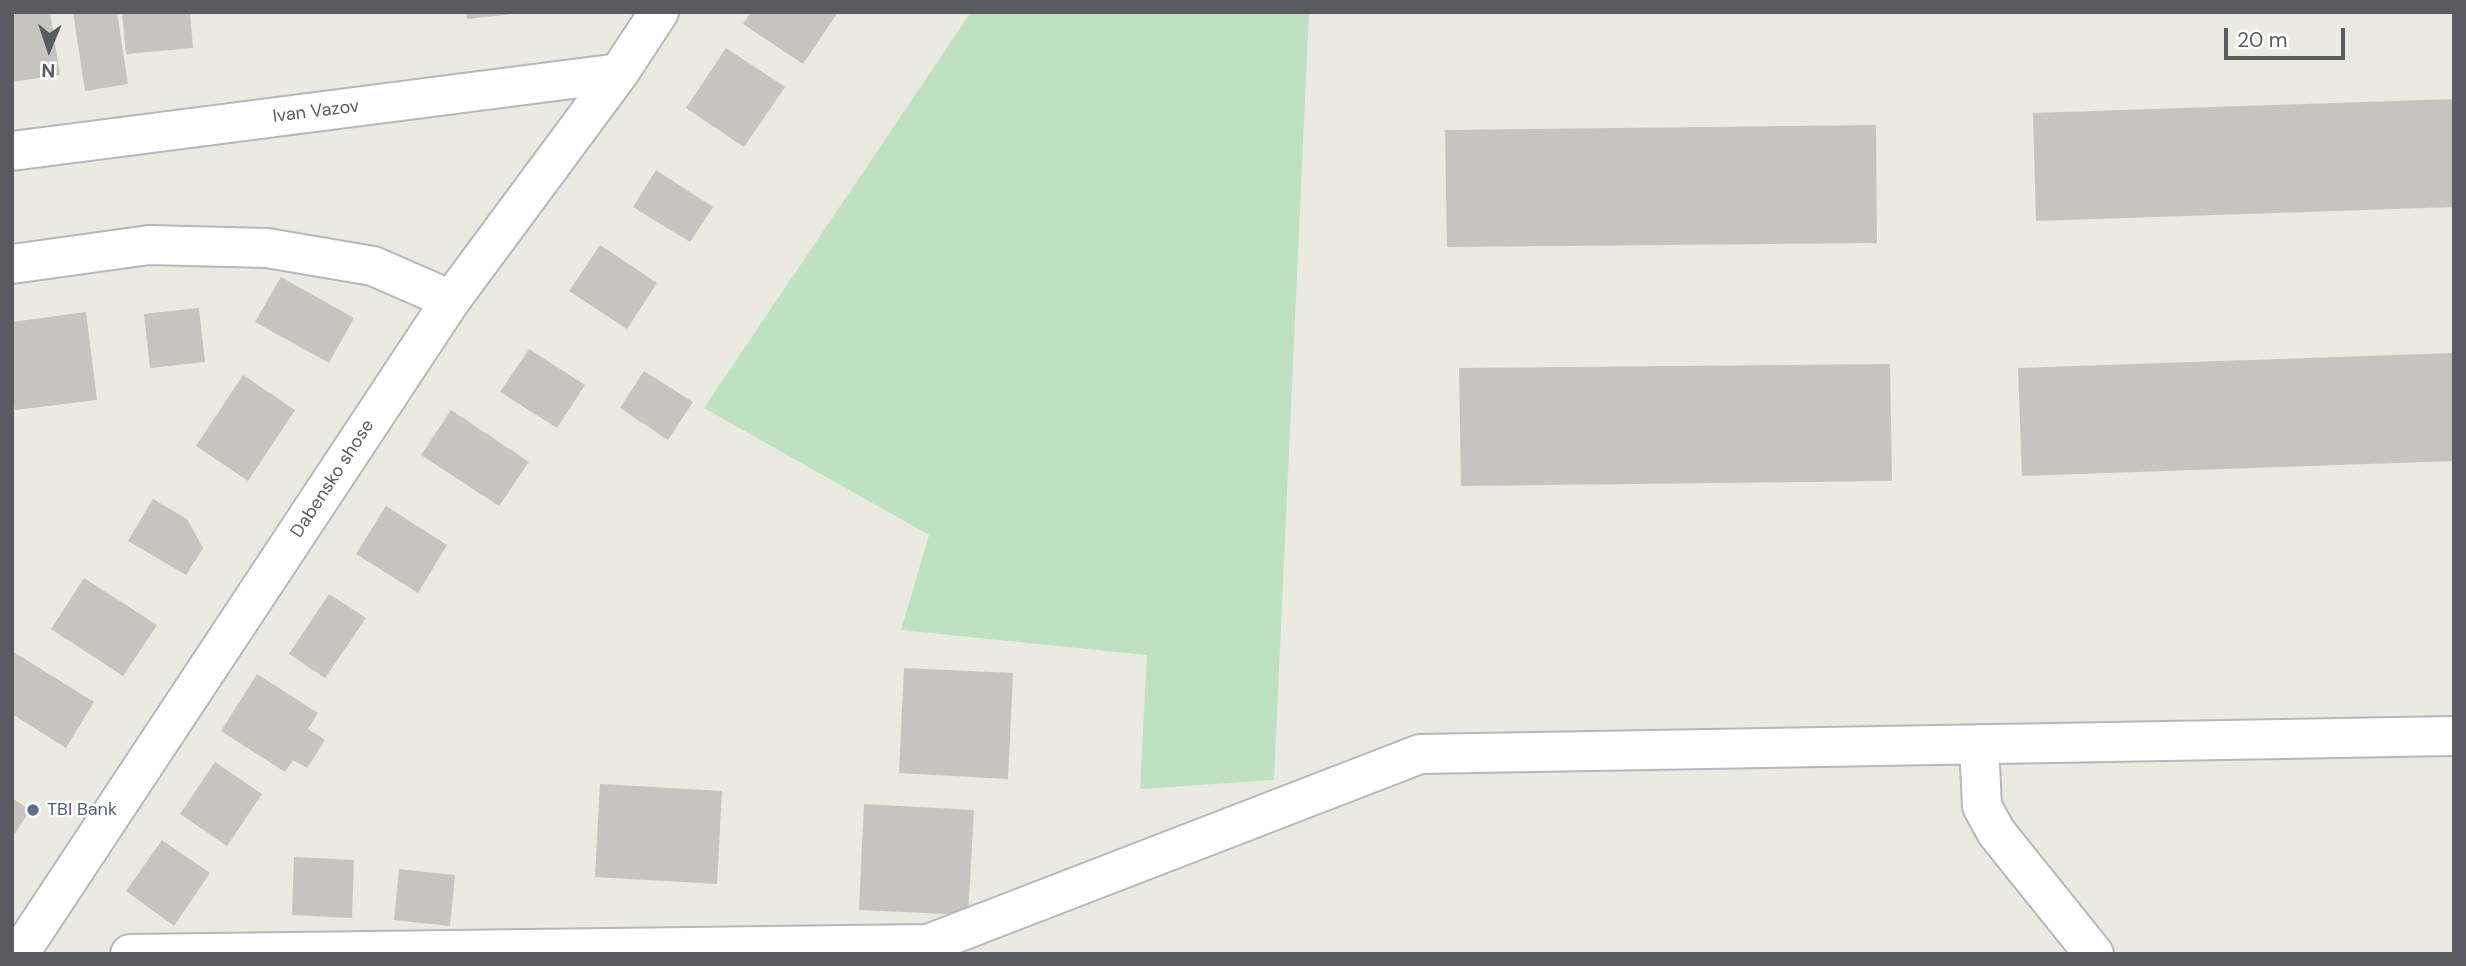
<!DOCTYPE html>
<style>
body{margin:0}
#map{position:relative;width:2466px;height:966px;overflow:hidden;background:#ebeae0;font-family:"DM Sans",sans-serif}
canvas{display:block}
.frame{position:absolute;inset:0;border:14px solid #595b60;pointer-events:none}
.north{position:absolute;left:14px;top:14px;width:70px;height:70px;-webkit-text-stroke:5px #fff;paint-order:stroke;rotate:182deg;font-size:19px;font-weight:700;line-height:28px;text-align:center;color:#595b60}
.north::after{content:'';display:block;margin:auto;width:24px;height:32px;background:#595b60;clip-path:polygon(50% 0,100% 100%,50% 72%,0 100%)}
.scale{position:absolute;left:2224px;top:28px;width:121px;height:32px;box-sizing:border-box;border:4px solid #595b60;border-top:0;padding-left:9px;font-size:21px;line-height:24px;white-space:nowrap;color:#595b60;-webkit-text-stroke:5px #fff;paint-order:stroke}
</style>
<div id="map">
<canvas width="2466" height="966"></canvas>
<div class="frame"></div>
<div class="north">N</div>
<div class="scale">20 m</div>
</div>
<script>
const g = document.querySelector('canvas').getContext('2d');
g.lineJoin = 'round';
function fillPath(path, color) {
  g.fillStyle = color;
  g.fill(path, 'evenodd');
}
function trace(path, color, width, dash) {
  g.strokeStyle = color;
  g.lineWidth = width;
  g.lineCap = dash ? 'butt' : 'round';
  g.setLineDash(dash || []);
  g.stroke(path);
}
function label(font, color, halo, rows, align = 'center') {
  g.font = font + ' "DM Sans",sans-serif';
  g.lineWidth = 5;
  g.setLineDash([]);
  g.textBaseline = 'middle';
  g.strokeStyle = halo;
  g.fillStyle = color;
  for (const [text, x, y, turn = 0] of rows) {
    g.save();
    g.translate(x, y);
    g.rotate((+turn || 0) * Math.PI / 180);
    g.textAlign = isNaN(turn) ? turn : align;
    if (halo) g.strokeText(text, 0, 0);
    g.fillText(text, 0, 0);
    g.restore();
  }
}
fillPath(new Path2D(`
 M 971,12 L 1309,12 L 1274,780 L 1140,789 L 1147,655 L 901,630 L 929,535 L 704,408 Z`), '#bee1c3');
fillPath(new Path2D(`
 M 12,12 L 50,12 L 60,75 L 12,82 Z
 M 73,12 L 117,12 L 128,84 L 85,91 Z
 M 122,12 L 190,12 L 193,48 L 126,54 Z
 M 466,12 L 514,12 L 514,14 L 467,19 Z
 M 751,12 L 838,12 L 803,64 L 743,24 Z
 M 726,48 L 785,87 L 744,147 L 686,108 Z
 M 2454,99 L 2454,207 L 2036,221 L 2033,113 Z
 M 1876,125 L 1877,243 L 1447,247 L 1445,130 Z
 M 656,170 L 713,207 L 690,242 L 633,207 Z
 M 600,245 L 657,283 L 627,329 L 569,291 Z
 M 281,277 L 354,318 L 329,363 L 255,322 Z
 M 199,308 L 205,362 L 150,368 L 144,314 Z
 M 86,312 L 97,400 L 15,410 L 12,392 L 12,322 Z
 M 529,349 L 585,385 L 557,428 L 500,392 Z
 M 2454,353 L 2454,461 L 2022,476 L 2018,368 Z
 M 1890,364 L 1892,481 L 1461,486 L 1459,368 Z
 M 644,371 L 693,402 L 668,440 L 620,408 Z
 M 243,375 L 295,410 L 248,481 L 196,446 Z
 M 451,410 L 529,462 L 499,506 L 421,455 Z
 M 153,499 L 187,519 L 203,548 L 186,575 L 128,541 Z
 M 386,506 L 447,545 L 418,593 L 356,554 Z
 M 84,578 L 157,625 L 123,676 L 51,629 Z
 M 329,594 L 366,618 L 325,678 L 289,654 Z
 M 12,651 L 94,702 L 66,748 L 12,714 Z
 M 904,668 L 1013,673 L 1008,779 L 899,773 Z
 M 257,674 L 318,713 L 308,729 L 325,740 L 307,768 L 293,760 L 285,772 L 221,731 Z
 M 215,762 L 262,794 L 227,846 L 180,814 Z
 M 600,784 L 722,791 L 717,884 L 595,877 Z
 M 12,798 L 30,810 L 12,838 Z
 M 864,804 L 974,810 L 968,915 L 859,910 Z
 M 162,840 L 210,873 L 174,926 L 126,891 Z
 M 294,857 L 354,860 L 352,918 L 292,915 Z
 M 399,869 L 455,875 L 450,926 L 394,920 Z`), '#c6c4be');
const minor = new Path2D(`
 M 12,151 L 619,73
 M 12,264 L 149,245 L 267,248 L 373,266 L 451,300
 M 1979,744 L 1982,806 L 1996,832 L 2094,954
 M 928,944 L 1420,754 L 2454,736
 M 19,954 L 451,300 L 619,73 L 659,12
 M 130,954 L 928,944 L 930,954`);
trace(minor, '#b6b7bc', 42);
trace(minor, '#fff', 38);
for (const [x, y, r, color] of [
 [33,810,7,"#5c6f8a"]
]) {
  const dot = new Path2D();
  dot.arc(x, y, r, 0, 2 * Math.PI);
  g.fillStyle = color;
  g.fill(dot);
  trace(dot, '#fff', 2.5);
}
label('18px', '#595b60', '#fff', [
 ["Ivan Vazov",316,112,-7],
 ["Dabensko shose",333,479,-57]
]);
label('18px', '#4e5e75', '#fff', [
 ["TBI Bank",47,810]
], 'left');
</script>
